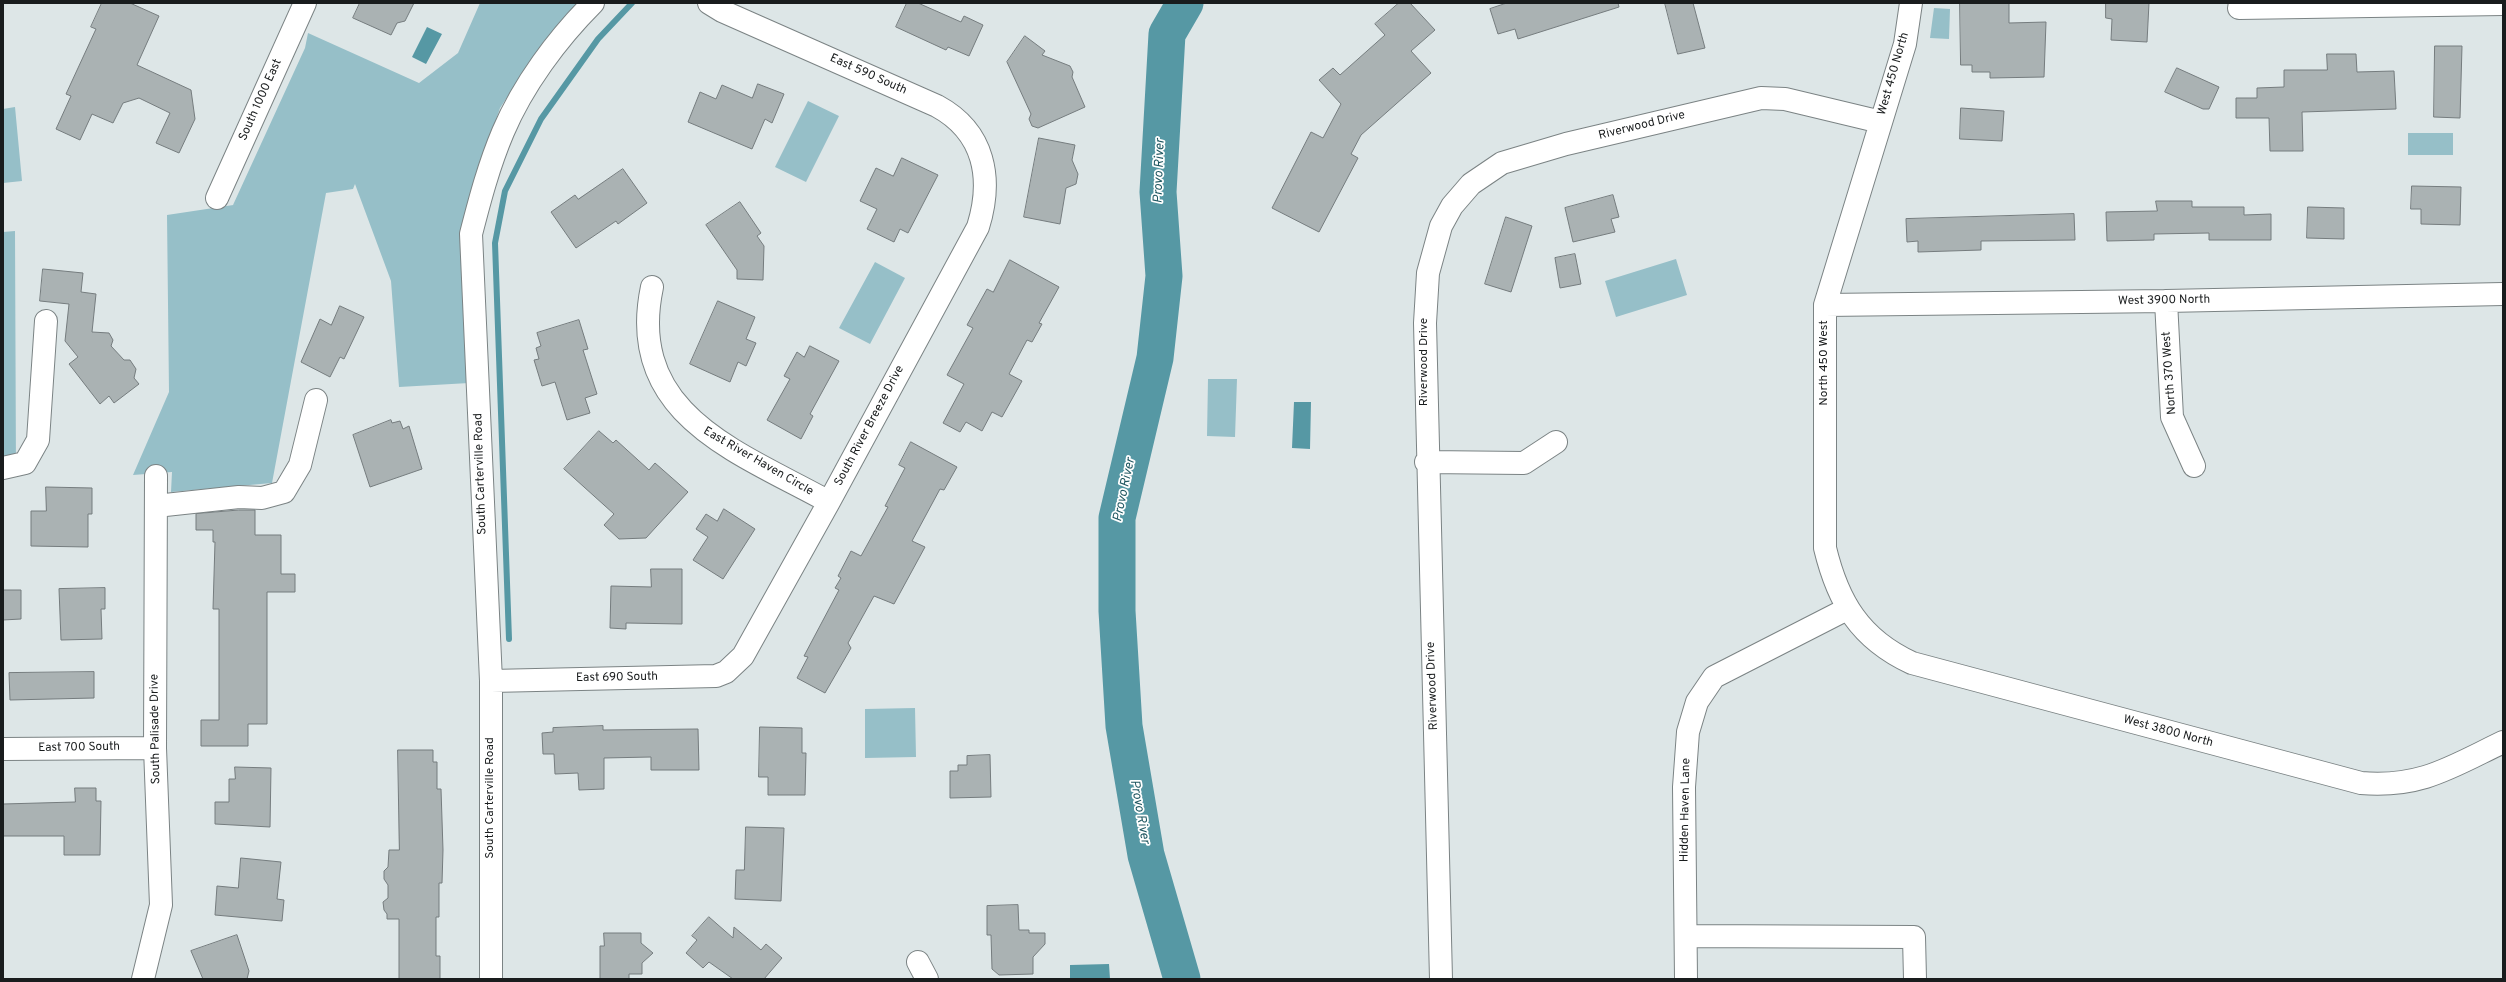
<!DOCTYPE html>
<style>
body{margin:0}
#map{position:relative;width:2506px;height:982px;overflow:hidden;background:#dde6e7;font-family:Overpass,sans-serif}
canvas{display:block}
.frame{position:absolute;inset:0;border:4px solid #191c1d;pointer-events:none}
</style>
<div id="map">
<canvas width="2506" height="982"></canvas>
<div class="frame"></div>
</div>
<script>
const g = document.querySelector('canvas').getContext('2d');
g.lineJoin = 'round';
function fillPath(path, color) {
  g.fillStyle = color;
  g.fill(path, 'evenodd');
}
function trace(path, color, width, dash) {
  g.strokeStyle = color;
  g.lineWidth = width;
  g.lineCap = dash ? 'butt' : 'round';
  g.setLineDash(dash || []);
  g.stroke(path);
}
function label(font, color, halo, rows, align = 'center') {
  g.font = font + ' Overpass,sans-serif';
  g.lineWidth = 3.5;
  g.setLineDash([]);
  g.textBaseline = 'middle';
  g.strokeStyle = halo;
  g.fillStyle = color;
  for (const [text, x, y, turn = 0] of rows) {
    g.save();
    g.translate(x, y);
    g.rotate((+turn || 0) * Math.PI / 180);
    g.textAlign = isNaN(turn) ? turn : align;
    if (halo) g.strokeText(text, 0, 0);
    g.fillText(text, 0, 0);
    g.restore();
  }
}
fillPath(new Path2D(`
 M 480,3 L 581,3 L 544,41 L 500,108 L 469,201 L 469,383 L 399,387 L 391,281 L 355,184 L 353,189 L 326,193 L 272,483 L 171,492 L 172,472 L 133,475 L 169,392 L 167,215 L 240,204 L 233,205 L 305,48 L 308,33 L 419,83 L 458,53 Z
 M 1934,8 L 1950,9 L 1949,39 L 1930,38 Z
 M 808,101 L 839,116 L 806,182 L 775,167 Z
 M 15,107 L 22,181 L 3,183 L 3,109 Z
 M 2408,133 L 2453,133 L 2453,155 L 2408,155 Z
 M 15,231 L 16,477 L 3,477 L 3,232 Z
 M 1676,259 L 1687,295 L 1616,317 L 1605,281 Z
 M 875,262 L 905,278 L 870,344 L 839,328 Z
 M 1208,379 L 1237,379 L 1235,437 L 1207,436 Z
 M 915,708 L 916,757 L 865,758 L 865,709 Z`), '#96bfc8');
fillPath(new Path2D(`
 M 427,27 L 442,34 L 426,64 L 412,57 Z
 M 1294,402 L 1311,402 L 1310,449 L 1292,448 Z
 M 1109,964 L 1110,979 L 1070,979 L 1070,965 Z`), '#5698a4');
trace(new Path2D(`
 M 509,639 L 495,243 L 505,191 L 541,119 L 598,39 L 632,3`), '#5698a4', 6);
trace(new Path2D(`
 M 1182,979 L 1146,855 L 1124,726 L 1117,611 L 1117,518 L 1155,358 L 1164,276 L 1158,192 L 1167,34 L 1185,3`), '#5698a4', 37);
const building = new Path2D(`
 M 102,3 L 130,3 L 159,16 L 137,65 L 191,90 L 195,119 L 179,153 L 156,143 L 170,113 L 139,98 L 123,103 L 113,123 L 92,114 L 80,140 L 56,129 L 71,96 L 66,94 L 96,29 L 91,27 Z
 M 360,3 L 414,3 L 405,21 L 397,23 L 391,35 L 353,18 Z
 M 907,3 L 918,3 L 961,22 L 964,16 L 983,25 L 969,56 L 948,47 L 946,50 L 896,27 Z
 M 1399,3 L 1410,3 L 1435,30 L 1411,51 L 1431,73 L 1361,135 L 1351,154 L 1358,158 L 1319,232 L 1272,208 L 1311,132 L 1323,138 L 1341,104 L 1319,80 L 1333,68 L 1340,75 L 1385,35 L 1375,24 Z
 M 1507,3 L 1618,3 L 1619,7 L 1518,39 L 1515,29 L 1498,34 L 1490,9 Z
 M 1665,3 L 1693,3 L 1705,48 L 1678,54 Z
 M 1960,3 L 2009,3 L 2009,23 L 2046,22 L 2044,77 L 1990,78 L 1990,72 L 1972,72 L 1972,65 L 1961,65 Z
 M 2106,3 L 2149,3 L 2147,42 L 2111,40 L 2112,19 L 2106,18 Z
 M 1025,36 L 1045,51 L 1042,55 L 1070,66 L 1073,72 L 1072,77 L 1085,107 L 1038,128 L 1032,126 L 1029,119 L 1031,114 L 1007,62 Z
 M 2435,46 L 2462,46 L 2460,118 L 2434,117 Z
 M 2327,54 L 2356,54 L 2357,72 L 2394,71 L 2396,109 L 2302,112 L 2303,151 L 2270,151 L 2269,118 L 2236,118 L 2236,98 L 2257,98 L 2257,88 L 2284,87 L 2284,70 L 2327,70 Z
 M 2177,68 L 2219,87 L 2209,109 L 2203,109 L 2165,92 Z
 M 758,84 L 784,94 L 772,123 L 765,119 L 752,149 L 688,122 L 700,92 L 716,99 L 722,85 L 752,98 Z
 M 1961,108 L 2004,111 L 2002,141 L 1960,139 Z
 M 1039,138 L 1075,145 L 1072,160 L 1078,174 L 1076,184 L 1066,188 L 1060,224 L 1024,217 Z
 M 902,158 L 938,175 L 908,233 L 900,229 L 894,242 L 867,229 L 877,209 L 860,201 L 876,168 L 893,176 Z
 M 623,169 L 647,203 L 618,224 L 616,221 L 576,248 L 551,212 L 575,195 L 578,199 Z
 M 2412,186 L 2461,187 L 2460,225 L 2421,224 L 2421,209 L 2411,209 Z
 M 1613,195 L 1619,217 L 1611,219 L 1615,232 L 1573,242 L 1565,208 Z
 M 2156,201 L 2192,201 L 2192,207 L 2244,207 L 2244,215 L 2271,214 L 2271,240 L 2209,240 L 2209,233 L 2154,234 L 2154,240 L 2107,241 L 2106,212 L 2157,211 Z
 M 740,202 L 761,233 L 757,236 L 764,246 L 763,280 L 737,279 L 737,270 L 706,225 Z
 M 2308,207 L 2344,208 L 2344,239 L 2307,238 Z
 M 2074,214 L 2075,240 L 1981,241 L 1981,250 L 1918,252 L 1918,241 L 1907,242 L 1906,219 Z
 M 1506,217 L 1532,226 L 1511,292 L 1485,284 Z
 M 1575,254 L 1581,284 L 1560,288 L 1555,258 Z
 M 1010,260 L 1059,287 L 1039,323 L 1042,324 L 1032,342 L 1027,340 L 1009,374 L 1022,381 L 1002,417 L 992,412 L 982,431 L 966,422 L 960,432 L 943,423 L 964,384 L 947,375 L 973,328 L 967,325 L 987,289 L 993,292 Z
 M 43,269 L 83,273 L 81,292 L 96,294 L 92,332 L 109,333 L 113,340 L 111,346 L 124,360 L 130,360 L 136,369 L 134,378 L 139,384 L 114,403 L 109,396 L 100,404 L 69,364 L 78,357 L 65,341 L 69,304 L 40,301 Z
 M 718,301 L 755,317 L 746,339 L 756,343 L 746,366 L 738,362 L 730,382 L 690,364 Z
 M 340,306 L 364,317 L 344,359 L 340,357 L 330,377 L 301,362 L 320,319 L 331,325 Z
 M 579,320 L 588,349 L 583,350 L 597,394 L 585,398 L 590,413 L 567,420 L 555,382 L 542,386 L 534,360 L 539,359 L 536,348 L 541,346 L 537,333 Z
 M 810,346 L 839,361 L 810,414 L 813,416 L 801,439 L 767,420 L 790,379 L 784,376 L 797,352 L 804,357 Z
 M 391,420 L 392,423 L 400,421 L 403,429 L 409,426 L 422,469 L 370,487 L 353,435 Z
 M 599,431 L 613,443 L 616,440 L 649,470 L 655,463 L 688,492 L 646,538 L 619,539 L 604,525 L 614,514 L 564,469 Z
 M 911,442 L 957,467 L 944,490 L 940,489 L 912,541 L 925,547 L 894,604 L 874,596 L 848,643 L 851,648 L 825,693 L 797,678 L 808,657 L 804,656 L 839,590 L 835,588 L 841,578 L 838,576 L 851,551 L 861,556 L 888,507 L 885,506 L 905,468 L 899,465 Z
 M 46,487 L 92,488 L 92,514 L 88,514 L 88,547 L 31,546 L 31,511 L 46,511 Z
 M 724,509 L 755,529 L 723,579 L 693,560 L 708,537 L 696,529 L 706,514 L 717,521 Z
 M 239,510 L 255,510 L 255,535 L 281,535 L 281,574 L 295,574 L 295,592 L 267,592 L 267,724 L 248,724 L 248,746 L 201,746 L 201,720 L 219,720 L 219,609 L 213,609 L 215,542 L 213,542 L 213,530 L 196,530 L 196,514 Z
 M 651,569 L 682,569 L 682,624 L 626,623 L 626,629 L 610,628 L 611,586 L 651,587 Z
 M 105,588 L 105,609 L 101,609 L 102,639 L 61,640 L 59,589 Z
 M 3,590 L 21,590 L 21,619 L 3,620 Z
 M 94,672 L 94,698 L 10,700 L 9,673 Z
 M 603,726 L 603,730 L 698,729 L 699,770 L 651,770 L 651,757 L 604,758 L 604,789 L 579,790 L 578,773 L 555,774 L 554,754 L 543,754 L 542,733 L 553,732 L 553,728 Z
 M 760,727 L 802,728 L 802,753 L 806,753 L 805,795 L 768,795 L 768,777 L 759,777 Z
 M 398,750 L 433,750 L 433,762 L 437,762 L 437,789 L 441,789 L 443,850 L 442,883 L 439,883 L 439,917 L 436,917 L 436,956 L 440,956 L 440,979 L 399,979 L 399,919 L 387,919 L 387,914 L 384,910 L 383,902 L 388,898 L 388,885 L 384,879 L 384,871 L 388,867 L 389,850 L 399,850 Z
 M 990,755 L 991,797 L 950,798 L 950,771 L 958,771 L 958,765 L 967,765 L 967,756 Z
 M 235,767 L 271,768 L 270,827 L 215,824 L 215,802 L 229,802 L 229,779 L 235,779 Z
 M 75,788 L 96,788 L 96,801 L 101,801 L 100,855 L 64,855 L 64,836 L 3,836 L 3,804 L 75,802 Z
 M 746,827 L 784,828 L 781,901 L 735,899 L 736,870 L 744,870 Z
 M 241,858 L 281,862 L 277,899 L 284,900 L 282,921 L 215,915 L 217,886 L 238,888 Z
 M 1018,905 L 1019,930 L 1029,930 L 1029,933 L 1045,933 L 1045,944 L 1033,957 L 1033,974 L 999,975 L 992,969 L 991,935 L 987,935 L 987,906 Z
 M 709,917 L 733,938 L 734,927 L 761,950 L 766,944 L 782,958 L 764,979 L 733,979 L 709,962 L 703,968 L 686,953 L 697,940 L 692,936 Z
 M 604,933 L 641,933 L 641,943 L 653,953 L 642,963 L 642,974 L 629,974 L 629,979 L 600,979 L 600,946 L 604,946 Z
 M 237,935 L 249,971 L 247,979 L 203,979 L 191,951 Z`);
fillPath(building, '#aab2b3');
trace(building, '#757c7e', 1);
const minor = new Path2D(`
 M 1911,3 L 1905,44 L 1825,305 L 1825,548 C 1838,602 1860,639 1912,663 L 2361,783 C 2421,788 2451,767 2503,742
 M 2239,8 L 2503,4
 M 217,198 L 305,3
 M 652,287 C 625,415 739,452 829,502
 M 2166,301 L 2172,417 L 2194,466
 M 1825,305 L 2166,301 L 2503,294
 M 1426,462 L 1524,463 L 1556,442
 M 3,468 L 25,463 L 38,440 L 46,321
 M 156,506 L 239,497 L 262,498 L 284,492 L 300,465 L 316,400
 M 491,681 L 716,676 L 726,672 L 743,656 L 829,502 L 978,227 C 993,179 985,132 937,106 L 722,11 L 709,3
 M 3,749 L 155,748
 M 1686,936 L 1914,937 L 1915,979
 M 918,962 L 927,979
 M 143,979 L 161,905 L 155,748 L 156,476
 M 491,979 L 491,681 L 471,234 C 480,199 489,165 503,132 C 523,85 557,39 593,3
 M 1441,979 L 1425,323 L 1428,273 L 1441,226 L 1452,206 L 1471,184 L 1502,163 L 1566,144 L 1761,98 L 1785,99 L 1881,122
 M 1686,979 L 1684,787 L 1688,732 L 1697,702 L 1714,677 L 1847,609`);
trace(minor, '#7b8384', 24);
trace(minor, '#fff', 22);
label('12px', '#191c1d', '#fff', [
 ["West 450 North",1894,74,-74],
 ["East 590 South",868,75,24],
 ["South 1000 East",261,100,-66],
 ["Riverwood Drive",1642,126,-14],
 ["West 3900 North",2164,301,-1],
 ["Riverwood Drive",1425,362,-90],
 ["North 450 West",1825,363,-90],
 ["North 370 West",2170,373,-94],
 ["South River Breeze Drive",870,426,-62],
 ["East River Haven Circle",758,462,30],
 ["South Carterville Road",481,474,-92],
 ["East 690 South",617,678,-1],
 ["Riverwood Drive",1433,686,-92],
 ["South Palisade Drive",156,729,-91],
 ["West 3800 North",2168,732,15],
 ["East 700 South",79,748,-1],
 ["South Carterville Road",491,798,-90],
 ["Hidden Haven Lane",1686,810,-89]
]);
label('italic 13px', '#1e5660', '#fff', [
 ["Provo River",1160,171,-88],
 ["Provo River",1125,490,-78],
 ["Provo River",1139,812,80]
]);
</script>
